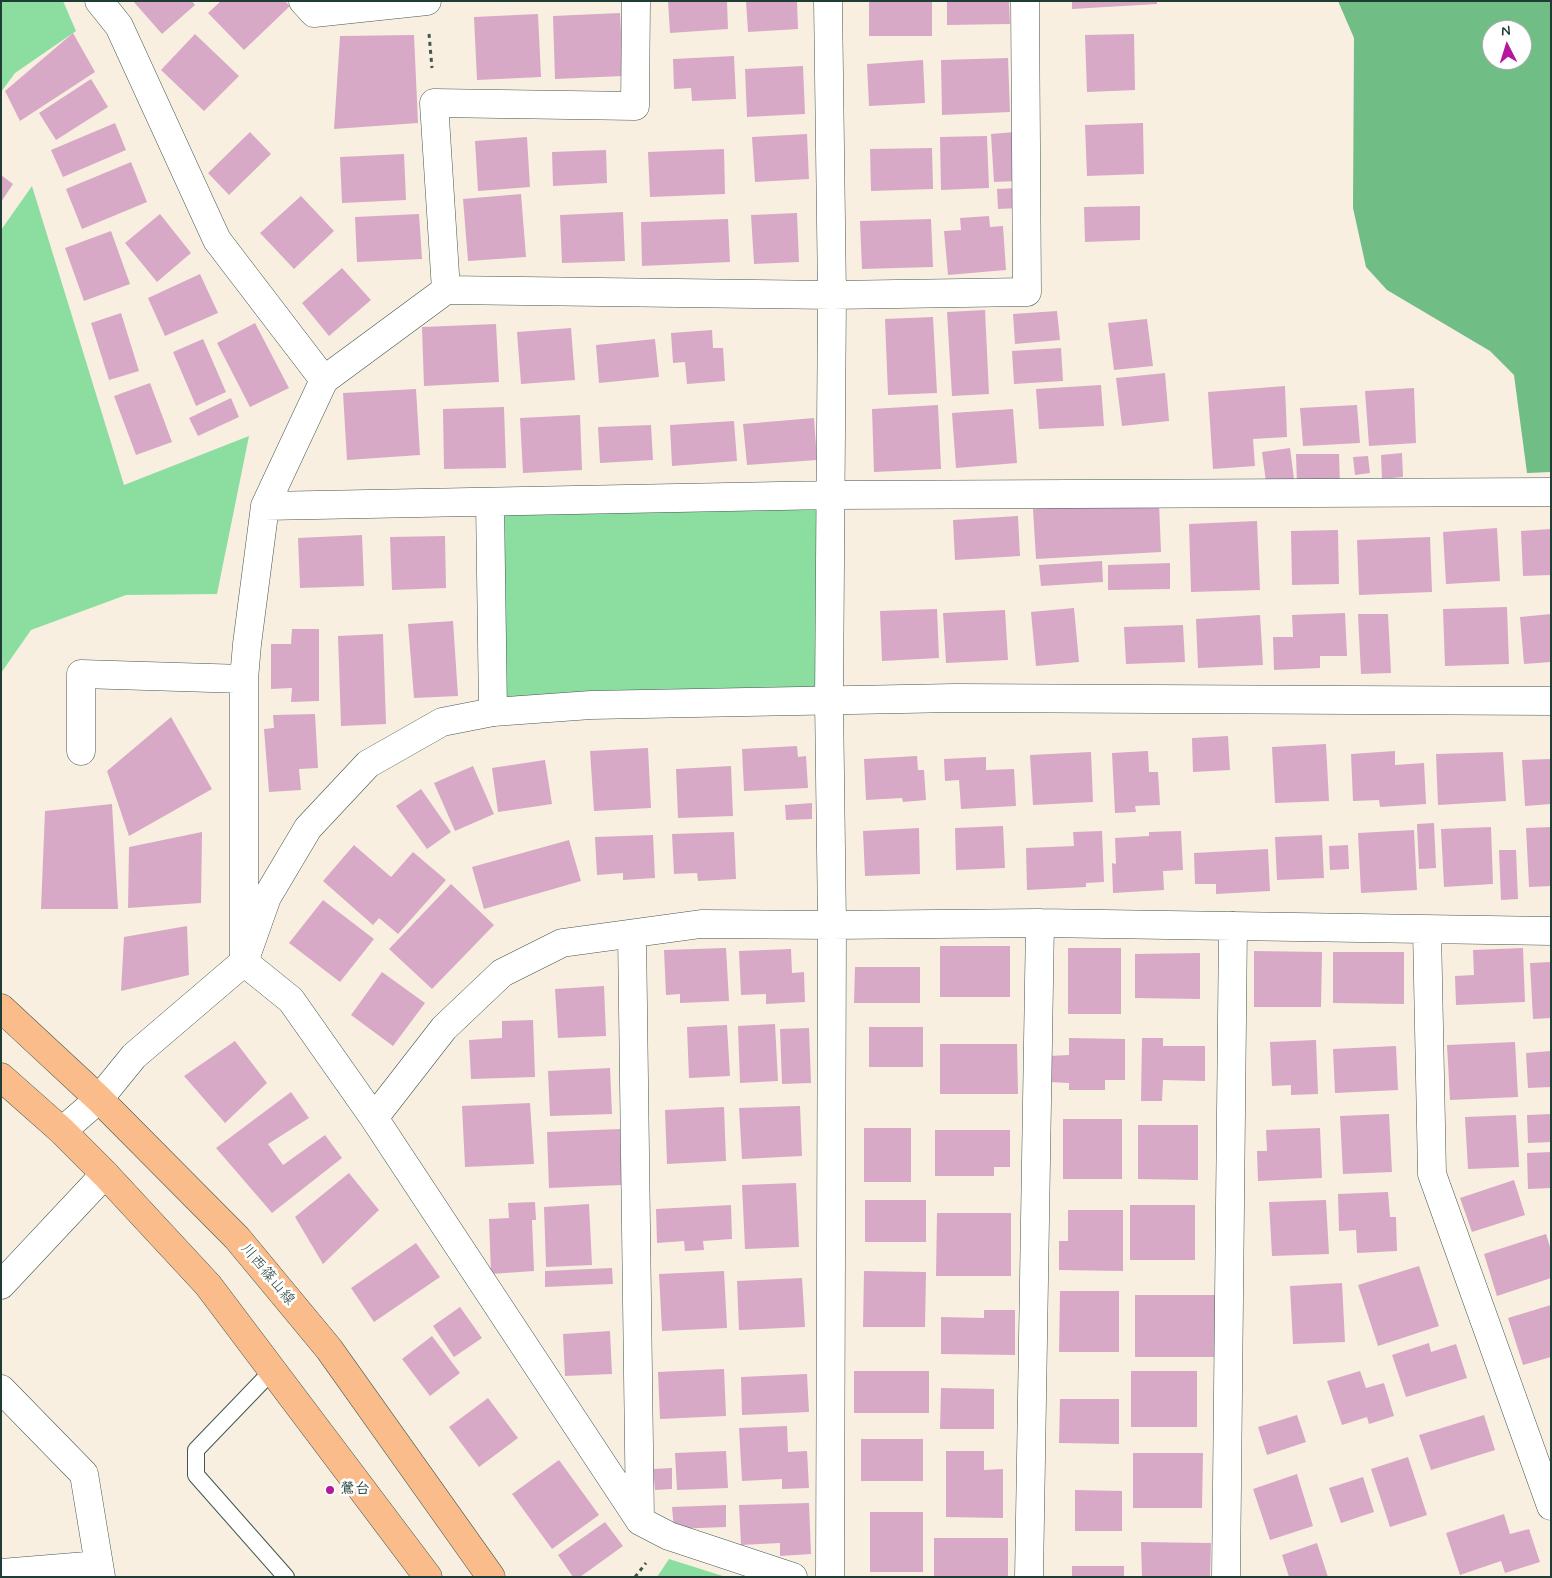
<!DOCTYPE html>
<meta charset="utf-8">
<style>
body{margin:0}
#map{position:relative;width:1552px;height:1578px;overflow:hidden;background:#f9efe0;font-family:Mynerve,sans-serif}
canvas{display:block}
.frame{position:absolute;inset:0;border:2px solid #1f3d34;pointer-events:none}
.north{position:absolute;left:1482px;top:20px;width:50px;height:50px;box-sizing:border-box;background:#fff;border:1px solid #a5b1ae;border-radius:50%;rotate:355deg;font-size:14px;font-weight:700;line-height:20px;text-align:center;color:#1f3d34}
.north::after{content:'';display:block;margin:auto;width:18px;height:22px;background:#b5179e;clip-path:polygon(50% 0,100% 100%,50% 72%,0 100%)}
</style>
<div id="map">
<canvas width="1552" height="1578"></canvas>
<div class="frame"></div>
<div class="north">N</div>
</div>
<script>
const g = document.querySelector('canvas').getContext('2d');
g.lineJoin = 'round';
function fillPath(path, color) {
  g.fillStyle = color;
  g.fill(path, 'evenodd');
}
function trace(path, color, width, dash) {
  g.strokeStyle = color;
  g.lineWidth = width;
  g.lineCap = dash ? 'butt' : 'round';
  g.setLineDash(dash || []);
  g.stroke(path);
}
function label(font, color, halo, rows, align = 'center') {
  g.font = font + ' Mynerve,"Klee One",sans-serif';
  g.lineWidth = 5;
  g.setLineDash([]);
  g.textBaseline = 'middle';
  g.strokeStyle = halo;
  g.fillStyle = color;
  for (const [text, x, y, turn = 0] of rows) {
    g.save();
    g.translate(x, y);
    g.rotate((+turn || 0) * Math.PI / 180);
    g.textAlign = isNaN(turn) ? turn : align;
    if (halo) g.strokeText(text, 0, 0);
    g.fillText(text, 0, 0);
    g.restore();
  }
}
fillPath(new Path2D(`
 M 1,1 L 63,1 L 76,31 L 15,73 L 1,92 Z
 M 32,186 L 124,485 L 249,436 L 217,594 L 126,595 L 31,630 L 1,673 L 1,230 Z
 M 831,495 L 829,700 L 493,712 L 490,502 Z
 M 669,1559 L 726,1577 L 657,1577 Z`), '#8bdea0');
fillPath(new Path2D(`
 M 1338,1 L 1551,1 L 1551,472 L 1527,473 L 1514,375 L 1490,351 L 1387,290 L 1366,267 L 1353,208 L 1354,38 ZM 1492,30 L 1522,30 L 1522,60 L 1492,60 Z`), '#70bd86');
fillPath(new Path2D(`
 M 133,1 L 192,1 L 195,5 L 162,34 Z
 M 221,1 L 285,1 L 290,6 L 244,50 L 208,13 Z
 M 668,1 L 727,1 L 728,29 L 670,33 Z
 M 746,1 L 797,1 L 798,29 L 748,32 Z
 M 869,1 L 932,1 L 932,36 L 869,36 Z
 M 947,1 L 1009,1 L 1010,24 L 947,25 Z
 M 1072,1 L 1157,1 L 1157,4 L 1072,9 Z
 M 620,13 L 623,76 L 555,79 L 553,16 Z
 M 538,14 L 541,77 L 477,80 L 474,17 Z
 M 73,33 L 95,72 L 20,121 L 5,91 Z
 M 195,34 L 239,76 L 204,111 L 161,70 Z
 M 1134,34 L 1135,90 L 1087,92 L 1085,35 Z
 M 414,35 L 418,123 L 334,129 L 340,36 Z
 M 734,56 L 736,99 L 692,101 L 691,88 L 674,89 L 673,59 Z
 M 1008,58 L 1010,112 L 942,115 L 941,60 Z
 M 923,60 L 925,103 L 869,106 L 867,64 Z
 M 803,66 L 805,114 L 747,117 L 745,69 Z
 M 91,79 L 108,107 L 56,140 L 39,113 Z
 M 115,123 L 126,150 L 63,177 L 51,150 Z
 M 1143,123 L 1144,174 L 1087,176 L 1085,125 Z
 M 250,132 L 271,154 L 229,195 L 208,173 Z
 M 1015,132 L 1018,181 L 994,182 L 991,134 Z
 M 807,134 L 809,179 L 755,182 L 752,137 Z
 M 987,136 L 989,188 L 941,190 L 940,137 Z
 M 527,137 L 530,187 L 478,191 L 475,141 Z
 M 932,148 L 933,189 L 871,191 L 870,149 Z
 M 724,149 L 725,194 L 650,197 L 648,152 Z
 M 606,150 L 607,183 L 553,186 L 552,152 Z
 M 404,154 L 406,200 L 342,203 L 340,157 Z
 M 131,162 L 147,202 L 82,229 L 66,189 Z
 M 1,175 L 13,184 L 1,202 Z
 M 1018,188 L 1019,208 L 998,209 L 997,189 Z
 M 521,194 L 526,257 L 468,261 L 463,199 Z
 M 301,196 L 334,231 L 294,269 L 260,233 Z
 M 1140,206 L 1140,240 L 1085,242 L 1084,207 Z
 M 623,212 L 625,261 L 562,263 L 560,215 Z
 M 797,213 L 799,262 L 754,264 L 751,215 Z
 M 160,214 L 191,253 L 157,282 L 125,243 Z
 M 419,214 L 422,259 L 357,262 L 355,217 Z
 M 989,216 L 990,227 L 1003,226 L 1006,270 L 948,275 L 944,231 L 961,230 L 960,218 Z
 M 728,219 L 730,262 L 642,266 L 641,222 Z
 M 931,219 L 933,267 L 862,269 L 860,221 Z
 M 111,231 L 130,284 L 84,301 L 65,248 Z
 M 342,268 L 371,300 L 329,336 L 302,303 Z
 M 200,274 L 218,313 L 165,336 L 148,298 Z
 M 985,310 L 989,394 L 952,396 L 947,312 Z
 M 1057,311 L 1060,340 L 1015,344 L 1013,314 Z
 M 121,313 L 139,371 L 109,380 L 91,323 Z
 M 933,317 L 937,393 L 888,395 L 885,319 Z
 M 1147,319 L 1153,366 L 1114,370 L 1108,323 Z
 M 255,323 L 289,388 L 250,407 L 217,343 Z
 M 496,324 L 499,382 L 424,386 L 422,327 Z
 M 571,328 L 575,380 L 521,384 L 517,332 Z
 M 712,330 L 713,348 L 723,348 L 725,381 L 687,384 L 685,362 L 673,363 L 671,333 Z
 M 203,339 L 226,392 L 196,406 L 173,352 Z
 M 655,339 L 659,377 L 599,383 L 596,345 Z
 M 1061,348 L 1063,381 L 1014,384 L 1012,351 Z
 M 1165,373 L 1169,421 L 1122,426 L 1116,378 Z
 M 150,383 L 172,442 L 136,455 L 114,396 Z
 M 1101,385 L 1104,426 L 1039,429 L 1036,389 Z
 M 1285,386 L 1287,437 L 1253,439 L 1255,466 L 1213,469 L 1208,392 Z
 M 1414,388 L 1416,443 L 1369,446 L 1365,391 Z
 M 416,389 L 420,455 L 347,460 L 343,393 Z
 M 231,398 L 239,417 L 198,436 L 189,418 Z
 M 938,405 L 941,469 L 874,472 L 872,409 Z
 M 1357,405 L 1360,443 L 1303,446 L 1300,408 Z
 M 504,407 L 506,468 L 444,469 L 443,409 Z
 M 1013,409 L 1017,463 L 956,468 L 952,413 Z
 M 580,415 L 582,470 L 523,473 L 520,418 Z
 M 814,418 L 817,460 L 747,465 L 743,424 Z
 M 734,421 L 737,461 L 672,466 L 670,425 Z
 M 651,425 L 653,460 L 600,463 L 598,427 Z
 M 1290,448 L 1294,479 L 1266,482 L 1262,452 Z
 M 1402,453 L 1403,477 L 1382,479 L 1381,455 Z
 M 1296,454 L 1339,454 L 1340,485 L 1297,486 Z
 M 1368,456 L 1370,473 L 1355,475 L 1353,457 Z
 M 1159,502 L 1161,552 L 1036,559 L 1033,509 Z
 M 1018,516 L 1020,556 L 955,560 L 953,520 Z
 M 1257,521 L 1260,590 L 1191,592 L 1189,524 Z
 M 1497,528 L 1500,581 L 1446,584 L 1443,532 Z
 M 1551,529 L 1551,575 L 1523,576 L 1521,531 Z
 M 1338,530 L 1339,584 L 1292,585 L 1291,531 Z
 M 362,535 L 364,586 L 300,588 L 298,538 Z
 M 445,536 L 446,588 L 392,590 L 390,537 Z
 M 1430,537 L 1432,592 L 1359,595 L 1357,540 Z
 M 1102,561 L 1103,582 L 1041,586 L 1039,565 Z
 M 1170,563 L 1170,589 L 1108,590 L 1108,565 Z
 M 1507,607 L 1509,664 L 1445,666 L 1443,609 Z
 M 1074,608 L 1079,662 L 1036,666 L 1031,612 Z
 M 937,609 L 939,658 L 882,661 L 880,611 Z
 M 1005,610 L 1008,660 L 946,663 L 943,613 Z
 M 1345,613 L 1347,656 L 1320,656 L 1320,668 L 1274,670 L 1273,637 L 1293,637 L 1292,615 Z
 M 1358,614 L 1388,614 L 1391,673 L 1361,674 Z
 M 1551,614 L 1551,662 L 1524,664 L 1520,617 Z
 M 1260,615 L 1263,665 L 1198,668 L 1196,619 Z
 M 453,621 L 458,696 L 414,698 L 408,624 Z
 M 1183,625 L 1185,662 L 1126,664 L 1124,627 Z
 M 292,629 L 319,629 L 319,701 L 291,702 L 292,688 L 271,689 L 271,644 L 291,644 Z
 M 383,634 L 386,724 L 341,726 L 338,636 Z
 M 315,714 L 318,768 L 299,769 L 301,790 L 269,792 L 264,729 L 274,728 L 273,715 Z
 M 171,717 L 212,789 L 129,836 L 107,771 Z
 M 1228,736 L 1230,770 L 1193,772 L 1192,738 Z
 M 1326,744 L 1329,801 L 1275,803 L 1272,747 Z
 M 797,746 L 798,757 L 806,756 L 808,788 L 744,791 L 742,749 Z
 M 648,748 L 651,808 L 594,811 L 590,751 Z
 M 1148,751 L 1149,772 L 1158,772 L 1160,805 L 1135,806 L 1136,812 L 1115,813 L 1112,753 Z
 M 1395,751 L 1395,765 L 1424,763 L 1426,804 L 1380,807 L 1379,800 L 1353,801 L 1351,754 Z
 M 1091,752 L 1093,802 L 1033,805 L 1030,755 Z
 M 1503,752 L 1506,801 L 1438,805 L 1436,754 Z
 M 917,756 L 918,770 L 924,770 L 926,800 L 903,802 L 902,798 L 866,800 L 864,759 Z
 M 986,757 L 986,770 L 1014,769 L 1016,806 L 961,809 L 959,780 L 945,781 L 944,759 Z
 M 1551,759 L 1551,804 L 1525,806 L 1522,760 Z
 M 545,760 L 552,804 L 498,812 L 492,768 Z
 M 473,766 L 494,814 L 455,831 L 434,783 Z
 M 731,766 L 733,816 L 678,818 L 676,769 Z
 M 421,789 L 451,832 L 427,849 L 396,806 Z
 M 812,803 L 812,819 L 786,820 L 785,805 Z
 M 112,804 L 118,909 L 41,909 L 45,811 Z
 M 1434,823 L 1436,868 L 1419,869 L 1417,824 Z
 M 1003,826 L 1005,868 L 956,870 L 955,828 Z
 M 1491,827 L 1493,884 L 1444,887 L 1441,829 Z
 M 1551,827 L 1551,886 L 1529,887 L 1526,828 Z
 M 919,828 L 920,874 L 865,876 L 863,831 Z
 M 1414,830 L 1417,890 L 1361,893 L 1358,833 Z
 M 1102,831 L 1104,882 L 1086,883 L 1086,887 L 1027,890 L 1026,848 L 1074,846 L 1073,832 Z
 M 1181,831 L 1183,870 L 1163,871 L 1164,890 L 1113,893 L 1112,863 L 1116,864 L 1115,838 L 1149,836 L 1149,832 Z
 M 202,832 L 201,903 L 128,908 L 129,847 Z
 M 734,832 L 736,879 L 698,881 L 697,873 L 674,874 L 672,834 Z
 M 653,835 L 655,878 L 623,880 L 623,873 L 597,875 L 595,837 Z
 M 1322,835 L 1324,878 L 1277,880 L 1275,837 Z
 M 569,840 L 581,881 L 484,909 L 472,867 Z
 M 354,845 L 391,877 L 413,852 L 446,880 L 398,934 L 379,918 L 373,925 L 323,881 Z
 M 1348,845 L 1349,869 L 1330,870 L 1329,846 Z
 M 1268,849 L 1270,891 L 1216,894 L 1216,884 L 1195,884 L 1194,853 Z
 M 1499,850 L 1516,850 L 1518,899 L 1501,900 Z
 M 451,884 L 494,925 L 432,989 L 389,949 Z
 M 323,900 L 374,939 L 340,982 L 289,943 Z
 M 187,926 L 189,975 L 121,991 L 124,937 Z
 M 940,946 L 1010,946 L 1010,997 L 940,997 Z
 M 726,948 L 729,1001 L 680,1003 L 680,994 L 666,995 L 664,950 Z
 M 1068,948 L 1121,948 L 1121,1014 L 1068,1014 Z
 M 1523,948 L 1525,1002 L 1456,1005 L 1455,976 L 1474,975 L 1473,950 Z
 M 791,949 L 792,973 L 804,972 L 805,1002 L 766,1004 L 766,994 L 741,995 L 739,951 Z
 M 1254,951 L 1322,952 L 1321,1007 L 1254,1007 Z
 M 1333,952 L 1404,952 L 1404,1004 L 1333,1003 Z
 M 1200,953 L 1200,999 L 1135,998 L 1135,954 Z
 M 1551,962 L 1551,1018 L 1533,1019 L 1530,963 Z
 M 855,967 L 920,967 L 920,1003 L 854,1003 Z
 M 382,972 L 425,1003 L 393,1046 L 351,1015 Z
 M 604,986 L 606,1036 L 558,1038 L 555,989 Z
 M 533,1020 L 535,1077 L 471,1079 L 469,1040 L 502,1038 L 502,1021 Z
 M 775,1024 L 778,1081 L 740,1083 L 738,1026 Z
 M 727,1025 L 730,1076 L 689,1078 L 687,1027 Z
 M 869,1027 L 923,1027 L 923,1067 L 869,1067 Z
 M 809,1028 L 811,1083 L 782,1084 L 780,1029 Z
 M 1069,1038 L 1125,1039 L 1125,1080 L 1105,1080 L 1105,1090 L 1069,1090 L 1069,1083 L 1049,1082 L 1049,1056 L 1069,1055 Z
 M 1142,1038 L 1163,1038 L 1163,1046 L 1205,1046 L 1205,1081 L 1163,1080 L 1162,1101 L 1141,1101 Z
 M 1316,1040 L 1318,1094 L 1291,1095 L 1291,1085 L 1272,1086 L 1270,1042 Z
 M 235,1041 L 267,1083 L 225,1123 L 184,1076 Z
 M 1515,1042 L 1518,1097 L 1450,1100 L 1447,1045 Z
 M 940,1044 L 1017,1044 L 1018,1094 L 940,1094 Z
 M 1396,1046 L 1398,1090 L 1335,1093 L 1333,1049 Z
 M 1551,1051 L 1551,1087 L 1528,1088 L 1526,1053 Z
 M 610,1068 L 612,1114 L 550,1116 L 548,1071 Z
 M 291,1092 L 309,1118 L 268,1144 L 283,1165 L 325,1135 L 342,1158 L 272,1213 L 216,1148 Z
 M 530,1103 L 534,1164 L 465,1167 L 462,1106 Z
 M 800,1106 L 802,1156 L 742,1159 L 739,1108 Z
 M 724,1107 L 726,1161 L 667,1164 L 665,1110 Z
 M 1389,1114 L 1392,1172 L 1343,1174 L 1340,1116 Z
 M 1551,1114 L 1551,1142 L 1528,1143 L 1527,1115 Z
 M 1516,1115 L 1519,1167 L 1468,1169 L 1465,1117 Z
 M 1063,1119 L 1122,1119 L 1122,1179 L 1063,1179 Z
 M 1138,1125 L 1198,1125 L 1198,1180 L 1138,1179 Z
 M 864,1128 L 911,1128 L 911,1182 L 864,1182 Z
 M 1320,1128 L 1322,1178 L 1258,1181 L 1257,1151 L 1267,1151 L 1266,1130 Z
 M 620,1129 L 622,1185 L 549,1188 L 547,1132 Z
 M 935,1130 L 1010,1130 L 1010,1167 L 994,1167 L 994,1176 L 935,1176 Z
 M 1551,1152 L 1551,1188 L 1528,1189 L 1527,1153 Z
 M 349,1173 L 379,1210 L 323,1264 L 295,1217 Z
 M 1514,1180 L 1525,1215 L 1472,1232 L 1460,1198 Z
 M 796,1183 L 799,1247 L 745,1249 L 742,1185 Z
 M 1388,1192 L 1390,1217 L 1396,1217 L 1397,1251 L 1357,1253 L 1356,1230 L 1339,1231 L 1338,1194 Z
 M 865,1200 L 926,1200 L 926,1242 L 865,1242 Z
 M 1326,1200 L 1329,1254 L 1272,1256 L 1269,1202 Z
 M 535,1202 L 536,1220 L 532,1220 L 534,1271 L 491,1274 L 489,1219 L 509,1218 L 508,1203 Z
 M 589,1204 L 592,1265 L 546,1267 L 544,1207 Z
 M 731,1205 L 732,1239 L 703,1241 L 704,1250 L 685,1251 L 684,1241 L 657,1243 L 656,1209 Z
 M 1130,1205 L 1195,1205 L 1195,1260 L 1130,1260 Z
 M 1068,1210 L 1123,1210 L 1123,1271 L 1059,1270 L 1059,1241 L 1068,1241 Z
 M 937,1213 L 1011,1213 L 1011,1276 L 936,1276 Z
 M 1546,1234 L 1551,1250 L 1551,1278 L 1497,1296 L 1484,1254 Z
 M 416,1243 L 440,1277 L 374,1322 L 351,1288 Z
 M 1419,1266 L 1439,1326 L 1378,1346 L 1358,1285 Z
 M 612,1268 L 613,1284 L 545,1287 L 545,1271 Z
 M 724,1271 L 727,1328 L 662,1331 L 659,1274 Z
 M 864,1271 L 926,1272 L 925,1327 L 863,1327 Z
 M 802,1278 L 805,1327 L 739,1330 L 737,1281 Z
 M 1342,1283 L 1345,1342 L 1293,1344 L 1290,1286 Z
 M 1060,1291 L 1119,1291 L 1119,1352 L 1059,1352 Z
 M 1135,1295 L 1215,1295 L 1215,1357 L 1135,1357 Z
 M 1551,1305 L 1551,1357 L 1523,1365 L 1508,1318 Z
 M 460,1307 L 482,1338 L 454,1357 L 433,1326 Z
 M 984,1310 L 1015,1310 L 1015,1355 L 941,1354 L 941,1317 L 984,1318 Z
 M 610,1331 L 612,1374 L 565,1376 L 563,1334 Z
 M 432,1336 L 460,1373 L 430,1396 L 402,1359 Z
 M 1429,1343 L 1431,1352 L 1456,1344 L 1467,1378 L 1406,1397 L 1392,1355 Z
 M 724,1369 L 726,1416 L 660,1419 L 658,1372 Z
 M 854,1371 L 929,1371 L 929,1413 L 854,1413 Z
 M 1131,1371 L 1197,1371 L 1197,1427 L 1131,1427 Z
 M 1360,1371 L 1366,1388 L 1384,1383 L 1394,1416 L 1369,1424 L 1367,1417 L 1342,1425 L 1327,1381 Z
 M 807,1374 L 809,1412 L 742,1415 L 741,1377 Z
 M 941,1388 L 994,1389 L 994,1429 L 940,1429 Z
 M 488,1398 L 518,1438 L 479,1467 L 449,1427 Z
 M 1060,1399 L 1119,1399 L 1119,1444 L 1059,1443 Z
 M 1297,1415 L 1306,1442 L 1267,1455 L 1258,1427 Z
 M 1484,1415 L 1495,1450 L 1431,1470 L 1419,1435 Z
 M 787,1426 L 788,1452 L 807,1451 L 809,1488 L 782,1489 L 782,1479 L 742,1481 L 739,1428 Z
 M 861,1439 L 923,1439 L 923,1481 L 861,1481 Z
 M 726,1451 L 728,1488 L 677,1490 L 675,1453 Z
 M 946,1451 L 984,1451 L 984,1470 L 1003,1469 L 1003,1518 L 946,1517 Z
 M 1133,1453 L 1203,1453 L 1202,1508 L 1133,1508 Z
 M 1408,1457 L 1427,1515 L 1390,1527 L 1371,1469 Z
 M 559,1460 L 599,1515 L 552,1549 L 512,1494 Z
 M 672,1468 L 672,1489 L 655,1490 L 653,1469 Z
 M 1297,1474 L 1313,1526 L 1270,1540 L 1253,1489 Z
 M 1363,1477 L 1374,1512 L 1341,1523 L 1329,1488 Z
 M 1075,1490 L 1122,1491 L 1122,1531 L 1075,1531 Z
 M 809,1503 L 811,1554 L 780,1556 L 780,1543 L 741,1545 L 739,1505 Z
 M 726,1505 L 726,1527 L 674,1529 L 672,1507 Z
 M 870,1512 L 923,1512 L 923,1572 L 870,1572 Z
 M 1504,1514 L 1510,1534 L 1529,1529 L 1540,1562 L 1505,1573 L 1501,1561 L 1460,1575 L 1446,1533 Z
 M 605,1522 L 623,1546 L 580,1577 L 573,1577 L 558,1555 Z
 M 934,1538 L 1008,1538 L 1008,1577 L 934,1577 Z
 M 1141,1542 L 1211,1543 L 1210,1577 L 1142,1577 Z
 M 1317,1543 L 1328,1577 L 1289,1577 L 1282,1555 Z
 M 1072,1566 L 1124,1566 L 1124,1577 L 1072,1577 Z`), '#d7a9c7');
const service = new Path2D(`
 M 273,1370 L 196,1450 L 196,1475 L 286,1577`);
const minor = new Path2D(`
 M 99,1 L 119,26 L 217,240 L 324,380
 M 303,1 L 314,13 L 427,1
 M 828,1 L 832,295 L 829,700 L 832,925 L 830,1577
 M 446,290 L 434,103 L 635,106 L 636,1
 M 490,502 L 493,712
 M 265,506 L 831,495 L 1551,492
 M 81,751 L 81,674 L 244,679
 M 1427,930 L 1432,1174 L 1551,1506
 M 632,934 L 640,1521
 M 374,1118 L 444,1028 L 502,973 L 562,943 L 701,924 L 832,925 L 1040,923 L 1551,931
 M 1,1285 L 105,1174
 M 1,1389 L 84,1474 L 101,1577
 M 1,1573 L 99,1565
 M 793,1577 L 669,1536 L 640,1521 L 374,1118 L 291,1000 L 244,962 L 244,679 L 247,644 L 265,506 L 324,380 L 446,290 L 832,295 L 1027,292 L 1025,1
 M 1029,1577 L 1040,923
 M 1226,1577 L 1233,926`);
const tertiary = new Path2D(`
 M 62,1131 L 99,1099 L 134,1056 L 244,962 L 267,897 L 308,828 L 368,764 L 442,722 L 493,712 L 591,705 L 955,698 L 1551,701`);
const primary = new Path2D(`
 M 1,1008 L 99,1099 L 237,1238 L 329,1349 L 491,1577
 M 1,1077 L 62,1131 L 105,1174 L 208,1285 L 428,1577`);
trace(service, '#40584e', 18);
trace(minor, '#40584e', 29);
trace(tertiary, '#40584e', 29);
trace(primary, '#40584e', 29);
trace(new Path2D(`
 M 429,34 L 432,68
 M 635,1577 L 646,1563`), '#40584e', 3, [4, 4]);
trace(service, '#fff', 16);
trace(minor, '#fff', 28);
trace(tertiary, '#fff', 28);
trace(primary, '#fabc8b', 28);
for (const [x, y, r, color] of [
 [330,1490,5,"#b5179e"]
]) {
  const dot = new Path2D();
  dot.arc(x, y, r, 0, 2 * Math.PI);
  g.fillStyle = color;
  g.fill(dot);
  trace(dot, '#fff', 2);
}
label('15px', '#1f3d34', '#fff', [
 ["川西篠山線",267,1275,50]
]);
label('bold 15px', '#1f3d34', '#fff', [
 ["鶯台",340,1490]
], 'left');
</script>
